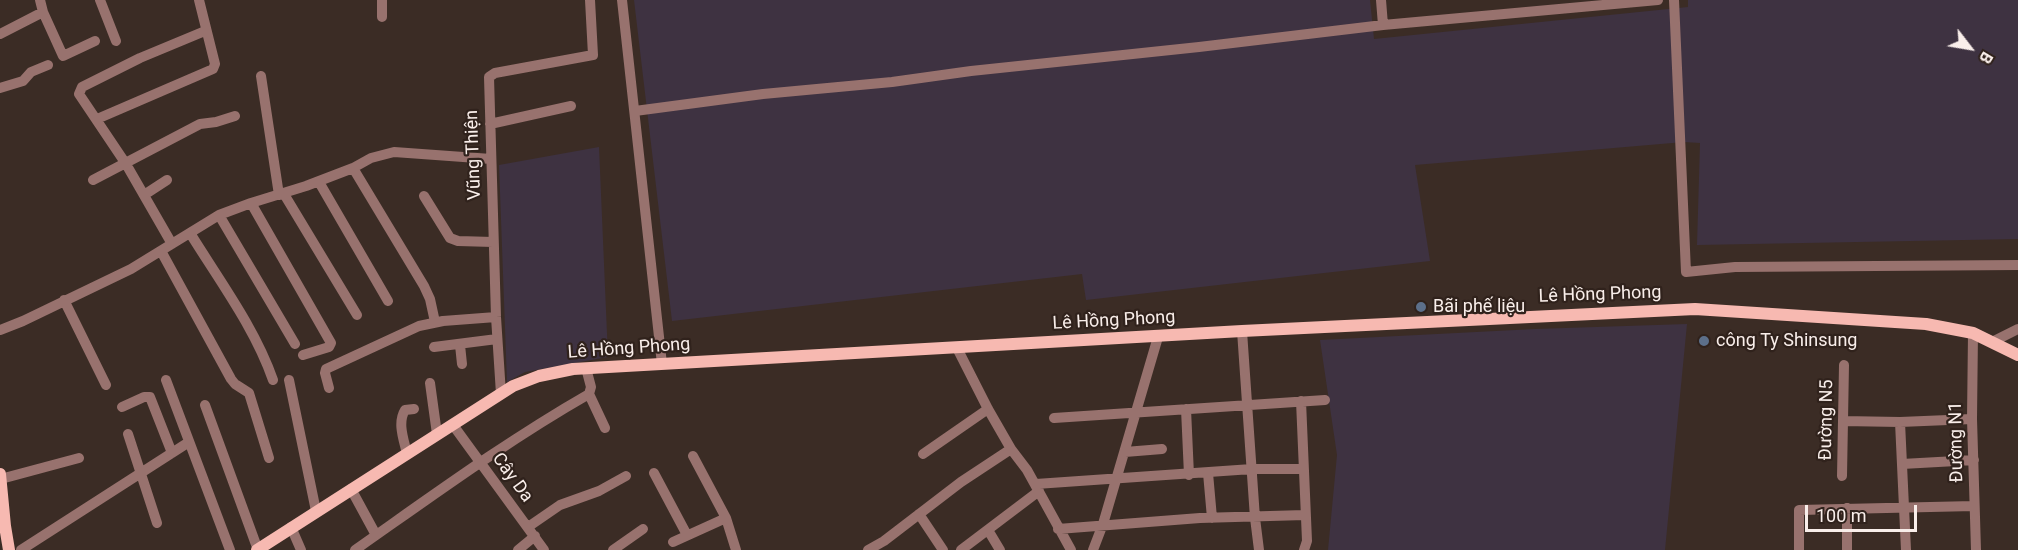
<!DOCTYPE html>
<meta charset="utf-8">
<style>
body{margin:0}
#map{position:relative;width:2018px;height:550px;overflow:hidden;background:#3b2c25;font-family:Roboto,sans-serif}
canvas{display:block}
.north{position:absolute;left:1940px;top:18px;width:60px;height:60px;-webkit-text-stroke:4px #30221c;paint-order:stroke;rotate:121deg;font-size:16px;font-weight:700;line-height:24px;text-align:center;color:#f9eeea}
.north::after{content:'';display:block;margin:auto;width:21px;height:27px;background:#f9eeea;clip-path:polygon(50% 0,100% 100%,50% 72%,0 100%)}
.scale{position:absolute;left:1805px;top:505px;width:112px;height:27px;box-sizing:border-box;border:3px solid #f9eeea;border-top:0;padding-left:8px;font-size:18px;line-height:21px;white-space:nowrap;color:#f9eeea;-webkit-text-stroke:4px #30221c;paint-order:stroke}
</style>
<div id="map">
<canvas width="2018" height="550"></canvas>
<div class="north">B</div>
<div class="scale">100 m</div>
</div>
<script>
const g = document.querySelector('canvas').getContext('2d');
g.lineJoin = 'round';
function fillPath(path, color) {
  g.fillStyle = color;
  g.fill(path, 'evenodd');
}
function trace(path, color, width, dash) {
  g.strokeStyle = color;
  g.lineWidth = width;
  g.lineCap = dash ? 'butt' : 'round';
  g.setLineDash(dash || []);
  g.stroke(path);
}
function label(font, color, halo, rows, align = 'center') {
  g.font = font + ' Roboto,sans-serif';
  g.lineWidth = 4.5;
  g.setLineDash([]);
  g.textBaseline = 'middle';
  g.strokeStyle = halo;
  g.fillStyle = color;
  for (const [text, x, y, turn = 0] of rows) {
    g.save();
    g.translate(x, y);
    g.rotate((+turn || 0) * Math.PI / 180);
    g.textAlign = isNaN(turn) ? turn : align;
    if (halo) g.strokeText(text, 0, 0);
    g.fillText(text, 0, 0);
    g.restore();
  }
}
fillPath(new Path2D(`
 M 634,0 L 1370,0 L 1374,39 L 1688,7 L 1688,0 L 2018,0 L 2018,239 L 1697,245 L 1700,143 L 1684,142 L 1415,165 L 1430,261 L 1086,300 L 1082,274 L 672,321 Z
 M 599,147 L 608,357 L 525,372 L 507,382 L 499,165 Z
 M 1687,324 L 1665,550 L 1328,550 L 1337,455 L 1320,340 L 1535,329 Z`), '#3e3241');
trace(new Path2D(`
 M 100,0 L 116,41
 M 382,0 L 382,17
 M 622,0 L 662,364
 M 1381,0 L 1383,25
 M 1674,0 L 1686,272 L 1735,267 L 2018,265
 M 43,12 L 63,56 L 95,41
 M 0,34 L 43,12 L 40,0
 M 261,76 L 279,195
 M 0,88 L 23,81 L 31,72 L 48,65
 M 635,111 L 763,94 L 892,82 L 971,71 L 1199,47 L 1383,25 L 1658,0
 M 97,119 L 213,69 L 215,64 L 199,0
 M 490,124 L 571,106
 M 353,168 L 424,286 L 430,299 L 435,322
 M 93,180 L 200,124 L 216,122 L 235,116
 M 319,182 L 388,301
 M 284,194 L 357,315
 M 144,195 L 167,180
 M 424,196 L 450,238 L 458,241 L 493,242
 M 251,203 L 331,343 L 329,347 L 303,355
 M 219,215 L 295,344
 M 190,233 C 219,280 255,328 273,380
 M 172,244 L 126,164 L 79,94 L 82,87 L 140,58 L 205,31
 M 161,251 L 231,379 L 235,384 L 249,393 L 269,458
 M 64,300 L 106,385
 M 0,330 L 23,321 L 131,269 L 219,215 L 251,203 L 306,186 L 353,168 L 371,158 L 394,152 L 491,159
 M 1242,331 L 1255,518 L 1259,550
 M 1973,333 L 1972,419 L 1976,550
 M 1992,342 L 2018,329
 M 460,345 L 462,364
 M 434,347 L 497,339
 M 957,348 L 988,409 L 1011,449 L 1027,470 L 1071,550
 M 586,368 L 591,387 L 589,394 L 605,428
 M 166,380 L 230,550
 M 289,380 L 316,511
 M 430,383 L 437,434
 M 329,388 L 325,373 L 326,369 L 419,326 L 443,321 L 496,317
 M 501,394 L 496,317 L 489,77 L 495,73 L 593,55 L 590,0
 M 1301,401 L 1307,541 L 1304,550
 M 205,405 L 258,550
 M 122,407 L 144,397 L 150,397 L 172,453
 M 1186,409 L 1189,475
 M 1054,418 L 1325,400
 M 1843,421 L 1900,422 L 1972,419
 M 1900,422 L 1906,550
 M 453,425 L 544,550
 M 128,434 L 157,523
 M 1125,452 L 1162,449
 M 407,454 C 404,440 397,423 405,410 L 414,409
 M 923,454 L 988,409
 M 693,456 L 726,518
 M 1902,464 L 1974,460
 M 654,473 L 687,535
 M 1208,473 L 1212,518
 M 1842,476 L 1844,365
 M 1,479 L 79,458
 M 1036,484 L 1252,469 L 1303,469
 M 351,489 L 376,535
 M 919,514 L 943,550
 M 291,527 L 301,550
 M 528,527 L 560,505 L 599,491 L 626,476
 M 1058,529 L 1200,518 L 1305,515
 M 988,530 L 1000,550
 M 673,542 L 726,518 L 736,550
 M 21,550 L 189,442
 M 355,550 C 432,496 507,441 589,394
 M 518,550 L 535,536
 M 613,550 L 643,529
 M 868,550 L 884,541 L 961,482 L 1011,449
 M 961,550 L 1039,491
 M 1093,550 L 1103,524 L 1158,337
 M 1799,550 L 1799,510 L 1974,506
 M 1847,550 L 1847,508`), '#98726e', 10);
trace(new Path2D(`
 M 0,474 L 5,526 L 9,550
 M 257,550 L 513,386 L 539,376 L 573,369 L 1242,331 L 1695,309 L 1926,324 L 1973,333 L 2018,355`), '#f7b9b1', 12);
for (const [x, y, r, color] of [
 [1421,307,6,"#5c6f8a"],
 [1704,341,6,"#5c6f8a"]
]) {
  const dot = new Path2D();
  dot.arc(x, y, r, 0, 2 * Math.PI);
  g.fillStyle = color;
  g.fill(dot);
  trace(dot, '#30221c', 2);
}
label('18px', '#f9eeea', '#30221c', [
 ["Vũng Thiện",474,155,-92],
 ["Lê Hồng Phong",1600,295,-2],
 ["Lê Hồng Phong",1114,321,-3],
 ["Lê Hồng Phong",629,349,-4],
 ["Đường N5",1827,420,-89],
 ["Đường N1",1957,442,-91],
 ["Cây Da",512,478,54]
]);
label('18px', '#f9eeea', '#30221c', [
 ["Bãi phế liệu",1433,307],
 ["công Ty Shinsung",1716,341]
], 'left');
</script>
